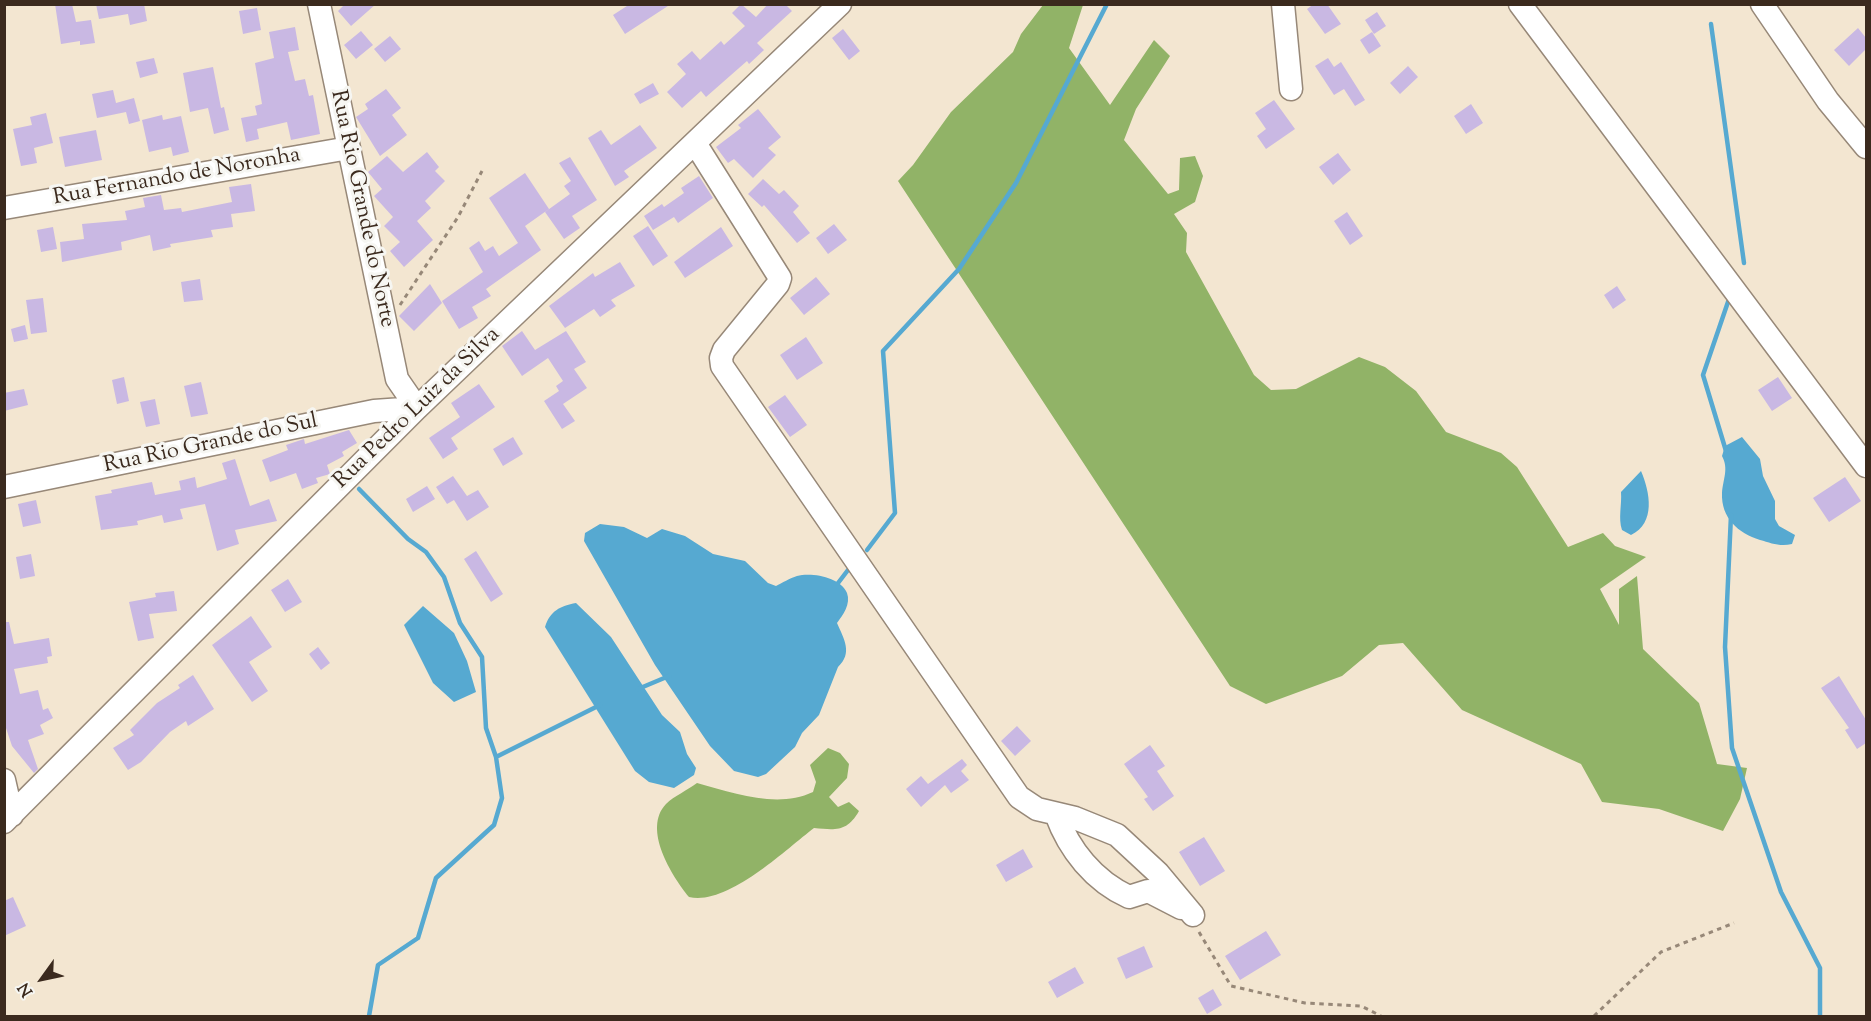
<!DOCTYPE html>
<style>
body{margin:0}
#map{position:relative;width:1871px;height:1021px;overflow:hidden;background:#f3e6d1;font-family:"Sorts Mill Goudy",serif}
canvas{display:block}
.frame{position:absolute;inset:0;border:6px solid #3b2a1e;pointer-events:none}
.north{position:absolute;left:12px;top:949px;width:60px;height:60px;-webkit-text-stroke:4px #f6f6f2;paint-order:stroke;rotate:237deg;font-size:16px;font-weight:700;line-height:24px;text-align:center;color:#3b2a1e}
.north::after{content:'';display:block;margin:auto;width:21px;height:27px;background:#3b2a1e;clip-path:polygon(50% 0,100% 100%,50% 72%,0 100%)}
</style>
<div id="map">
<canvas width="1871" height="1021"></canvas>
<div class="frame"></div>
<div class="north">N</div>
</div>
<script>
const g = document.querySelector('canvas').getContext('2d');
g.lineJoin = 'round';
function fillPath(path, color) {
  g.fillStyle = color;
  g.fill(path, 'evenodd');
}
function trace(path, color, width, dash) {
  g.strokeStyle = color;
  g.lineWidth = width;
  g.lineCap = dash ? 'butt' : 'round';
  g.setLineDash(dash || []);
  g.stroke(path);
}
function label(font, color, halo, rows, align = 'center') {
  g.font = font + ' "Sorts Mill Goudy",serif';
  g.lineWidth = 6;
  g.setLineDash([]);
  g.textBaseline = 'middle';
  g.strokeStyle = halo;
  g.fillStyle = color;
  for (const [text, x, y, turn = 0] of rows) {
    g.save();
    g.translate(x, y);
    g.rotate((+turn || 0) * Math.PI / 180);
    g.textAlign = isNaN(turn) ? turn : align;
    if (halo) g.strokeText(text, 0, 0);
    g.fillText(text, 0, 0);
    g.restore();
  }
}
fillPath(new Path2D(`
 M 1043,5 L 1083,5 L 1069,48 L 1110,105 L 1154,40 L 1170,56 L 1136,109 L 1124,140 L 1168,194 L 1179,190 L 1180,158 L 1195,156 L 1203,176 L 1195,202 L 1174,214 L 1187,233 L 1186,252 L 1254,375 L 1271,390 L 1296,389 L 1359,357 L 1385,367 L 1416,391 L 1446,432 L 1501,453 L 1517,467 L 1568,547 L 1603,533 L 1615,546 L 1646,557 L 1600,589 L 1619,625 L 1619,589 L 1637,576 L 1643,649 L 1699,703 L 1717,764 L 1747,768 L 1740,799 L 1723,831 L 1659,809 L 1602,802 L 1581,764 L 1462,710 L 1403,643 L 1379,645 L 1342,676 L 1266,704 L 1230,686 L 898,181 L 913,165 L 951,112 L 1013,52 L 1021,34 Z
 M 828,748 L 840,753 L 849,764 L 847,778 L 829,797 L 838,807 L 849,802 L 859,811 C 847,832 836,830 814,828 C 784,851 727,906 689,897 C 672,876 642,829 666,804 C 674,796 688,790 697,783 C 734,793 777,809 813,792 L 816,782 L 810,765 Z`), '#91b367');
fillPath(new Path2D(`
 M 1742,437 L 1760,459 L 1763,476 L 1775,501 L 1775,519 L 1779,526 L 1795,535 L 1792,544 C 1780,547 1771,543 1760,540 C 1738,533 1721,518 1722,493 C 1723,479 1729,469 1722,456 L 1725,446 Z
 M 1641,471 C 1650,492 1656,523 1631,535 L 1622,530 C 1618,518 1622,505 1621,492 Z
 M 600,524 L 624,527 L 647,538 L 662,529 L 685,536 L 713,554 L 745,561 L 768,583 L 776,586 C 782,583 790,578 797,576 C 811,572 841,577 847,593 C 851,604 843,615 837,623 C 844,639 853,653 838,667 L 819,715 L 802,733 L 795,747 L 766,774 L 758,777 L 734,771 L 710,746 L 655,665 L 584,541 L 585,533 Z
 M 576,603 L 611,637 L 662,715 L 680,732 L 687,754 L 696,768 L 694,775 L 674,788 L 649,782 L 635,771 L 545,627 C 550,611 560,606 576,603 Z
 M 423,606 L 454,633 L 467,661 L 476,692 L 454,702 L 433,683 L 404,625 Z`), '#56a9d1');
trace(new Path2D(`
 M 1711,24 L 1744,263
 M 1726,451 L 1703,375 L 1729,299
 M 359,489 L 408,539 L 426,552 L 444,577 L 460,623 L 482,657 L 486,728 L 496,757 L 502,798 L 494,825 L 436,878 L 418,938 L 378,965 L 369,1016
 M 1731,515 L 1725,647 L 1732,748 L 1781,892 L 1820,968 L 1820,1016
 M 867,550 L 895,513 L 883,351 L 959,269 L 1016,183 L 1107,4
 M 835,587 L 848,570
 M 638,689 L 669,676
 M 496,757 L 600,705`), '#56a9d1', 4.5);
fillPath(new Path2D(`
 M 55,4 L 72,4 L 76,22 L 91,20 L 95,43 L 80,45 L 80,41 L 61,44 Z
 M 96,4 L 144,4 L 147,21 L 130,25 L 128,14 L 99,19 Z
 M 345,4 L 376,4 L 351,26 L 338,11 Z
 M 630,4 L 671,4 L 625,34 L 613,15 Z
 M 741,4 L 756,17 L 768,4 L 785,4 L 792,11 L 757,43 L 764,50 L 749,64 L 747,61 L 706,97 L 701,91 L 682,108 L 667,92 L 686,74 L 677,64 L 692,51 L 700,60 L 721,41 L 724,45 L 745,26 L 732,13 Z
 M 1314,4 L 1327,4 L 1341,24 L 1325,34 L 1307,9 Z
 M 257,8 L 261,30 L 243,34 L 239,11 Z
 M 1377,12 L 1386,26 L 1374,34 L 1365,20 Z
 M 295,27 L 299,50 L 288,52 L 295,81 L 305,79 L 309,96 L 313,95 L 320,134 L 291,140 L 287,122 L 257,129 L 259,139 L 246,142 L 241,118 L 257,115 L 255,106 L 262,104 L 255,63 L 274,58 L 269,32 Z
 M 1858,28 L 1866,38 L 1866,49 L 1849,66 L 1834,50 Z
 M 843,29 L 860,51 L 849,60 L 832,38 Z
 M 361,31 L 373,45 L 356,59 L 344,45 Z
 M 1372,32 L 1381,46 L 1369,54 L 1360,40 Z
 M 390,36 L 401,49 L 385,62 L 374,49 Z
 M 154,58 L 158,73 L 140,78 L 136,62 Z
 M 1328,58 L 1334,67 L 1341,62 L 1365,100 L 1355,106 L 1344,89 L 1334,95 L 1315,66 Z
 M 1408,66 L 1418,77 L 1400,94 L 1390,83 Z
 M 213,67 L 221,108 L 224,107 L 229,130 L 214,134 L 208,108 L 190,112 L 183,73 Z
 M 653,83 L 659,94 L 640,104 L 634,94 Z
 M 386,89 L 401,108 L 392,115 L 407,135 L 380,156 L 356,117 L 368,109 L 365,104 Z
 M 113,90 L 116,103 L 134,98 L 140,121 L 129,124 L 126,112 L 97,118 L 92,94 Z
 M 1274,100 L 1295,129 L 1266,149 L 1257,136 L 1266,129 L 1255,113 Z
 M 1471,104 L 1483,123 L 1466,134 L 1454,116 Z
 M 758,109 L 781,137 L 768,148 L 776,155 L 753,178 L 734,159 L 728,163 L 716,147 L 741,128 L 738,125 Z
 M 46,113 L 53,143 L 34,148 L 37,163 L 21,166 L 13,129 L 32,125 L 30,117 Z
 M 162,115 L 163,120 L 181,116 L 189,152 L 173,156 L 171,147 L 149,152 L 142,120 Z
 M 640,125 L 657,148 L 624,171 L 629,177 L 615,186 L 588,138 L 601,130 L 611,145 Z
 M 96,130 L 102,160 L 65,167 L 59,137 Z
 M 427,152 L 439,167 L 435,171 L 445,181 L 425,201 L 431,208 L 417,221 L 433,240 L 404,267 L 390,251 L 400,242 L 384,226 L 393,217 L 374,196 L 382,189 L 368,172 L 387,156 L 403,172 Z
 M 1338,153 L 1351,170 L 1333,185 L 1319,167 Z
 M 570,157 L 597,200 L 572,216 L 580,228 L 564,239 L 545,212 L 570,194 L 564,186 L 571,181 L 559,163 Z
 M 525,173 L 549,209 L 525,226 L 541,250 L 486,289 L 491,296 L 472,307 L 478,318 L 459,329 L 442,301 L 483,272 L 469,248 L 479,241 L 485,251 L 493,246 L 499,256 L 518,243 L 489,198 Z
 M 699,176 L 713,198 L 678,223 L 674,217 L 653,230 L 644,216 L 662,204 L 664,207 L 684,193 L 681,188 Z
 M 763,179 L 779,194 L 784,190 L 799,206 L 793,212 L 810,233 L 797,243 L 764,205 L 762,207 L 748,194 Z
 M 251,184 L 255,211 L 231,214 L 233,227 L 211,230 L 213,237 L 170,244 L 171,247 L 153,251 L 150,235 L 121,242 L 122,250 L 62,262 L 60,242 L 84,239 L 82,224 L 127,220 L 125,211 L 145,207 L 143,198 L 161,195 L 164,210 L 181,208 L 182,212 L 232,202 L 229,187 Z
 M 1347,212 L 1363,236 L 1350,245 L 1334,221 Z
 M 834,224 L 847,240 L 828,254 L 816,238 Z
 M 648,226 L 668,256 L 653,266 L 633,236 Z
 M 53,227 L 57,249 L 41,252 L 37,230 Z
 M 721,227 L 733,246 L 685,278 L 674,262 Z
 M 620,262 L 635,286 L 611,300 L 616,306 L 600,317 L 594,309 L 565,328 L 549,306 L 593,273 L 595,277 Z
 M 816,277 L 830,294 L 804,315 L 790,298 Z
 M 200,279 L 203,300 L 184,302 L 181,282 Z
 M 430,284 L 442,303 L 414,331 L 399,316 Z
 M 1617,286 L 1626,300 L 1613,309 L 1604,295 Z
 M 43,298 L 47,332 L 31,334 L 26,300 Z
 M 25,325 L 28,339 L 14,342 L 11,329 Z
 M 522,331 L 535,350 L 566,331 L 586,362 L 574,369 L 587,388 L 563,404 L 575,421 L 562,429 L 544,401 L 559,391 L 556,386 L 563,381 L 548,358 L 522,376 L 502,346 Z
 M 806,337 L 823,363 L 797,380 L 780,355 Z
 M 124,377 L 129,401 L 117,404 L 112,380 Z
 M 1778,377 L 1792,398 L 1772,411 L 1758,390 Z
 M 201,382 L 208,414 L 191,417 L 184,386 Z
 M 479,384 L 495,407 L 451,438 L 458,449 L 443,459 L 429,438 L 460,417 L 451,403 Z
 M 24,389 L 28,405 L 4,411 L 4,393 Z
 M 785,395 L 807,425 L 790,437 L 768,407 Z
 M 155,399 L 160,424 L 146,427 L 140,402 Z
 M 349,430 L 357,443 L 342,452 L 344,456 L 327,465 L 330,474 L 316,478 L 318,483 L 302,489 L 296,473 L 270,482 L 262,460 L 288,450 L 286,445 L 304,439 L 305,444 Z
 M 513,437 L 523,454 L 503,466 L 493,449 Z
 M 235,459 L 250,506 L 269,499 L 277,521 L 235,530 L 239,544 L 217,551 L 205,504 L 180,509 L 183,519 L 164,523 L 162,515 L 137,521 L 138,525 L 101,530 L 95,496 L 112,493 L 111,490 L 152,482 L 155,495 L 181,490 L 179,481 L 195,477 L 197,488 L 227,479 L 222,463 Z
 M 453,476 L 467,496 L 478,490 L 489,507 L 467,521 L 454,500 L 447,504 L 436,487 Z
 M 1845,477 L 1861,501 L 1829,522 L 1813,498 Z
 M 427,486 L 435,499 L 413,512 L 406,499 Z
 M 36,500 L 41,523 L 23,527 L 18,504 Z
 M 476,551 L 503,594 L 491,602 L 464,559 Z
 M 31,554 L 35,576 L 20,579 L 16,557 Z
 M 288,579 L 302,602 L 285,612 L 271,590 Z
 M 174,591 L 177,611 L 149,614 L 154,638 L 138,641 L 129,602 L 156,597 L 155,593 Z
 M 251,616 L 272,647 L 249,662 L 268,691 L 252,702 L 212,645 Z
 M 4,622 L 9,622 L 14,644 L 49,638 L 52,656 L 47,657 L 48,663 L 14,669 L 20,694 L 38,690 L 43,710 L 48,708 L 53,718 L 40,725 L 44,734 L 28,740 L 38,769 L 34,773 L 12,746 L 4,722 Z
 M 318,647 L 330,663 L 321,670 L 309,654 Z
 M 193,675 L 214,709 L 188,726 L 186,721 L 170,732 L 141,762 L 128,770 L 113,748 L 134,735 L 130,730 L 157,703 L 180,688 L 178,685 Z
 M 1839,676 L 1866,720 L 1866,743 L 1857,749 L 1845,730 L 1849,728 L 1821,688 Z
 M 1017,726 L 1031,741 L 1015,756 L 1001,741 Z
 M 1150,745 L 1165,766 L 1157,771 L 1174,796 L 1153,811 L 1144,799 L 1148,797 L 1124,764 Z
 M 962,759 L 967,765 L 961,771 L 969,780 L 951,793 L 945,785 L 921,807 L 906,789 L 921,776 L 928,784 Z
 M 1204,837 L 1225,871 L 1200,886 L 1179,852 Z
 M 1023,849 L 1033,867 L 1006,882 L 996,865 Z
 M 13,897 L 26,926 L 4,936 L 4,901 Z
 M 1266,931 L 1281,955 L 1240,980 L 1225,956 Z
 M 1144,946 L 1153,967 L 1126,979 L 1117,958 Z
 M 1075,967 L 1084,983 L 1057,998 L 1048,982 Z
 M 1213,989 L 1222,1005 L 1207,1014 L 1198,998 Z`), '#c9b8e3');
const minor = new Path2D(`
 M 319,4 L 397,379 L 417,408
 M 1283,4 L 1291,89
 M 1520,4 L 1866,466
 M 1762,4 L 1828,101 L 1866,147
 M 695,143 L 780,278 L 778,284 L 724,350 L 721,358 L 722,366 L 1019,797 L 1037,809 L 1075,818 L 1117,835 L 1158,873 L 1193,915
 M 4,208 L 349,148
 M 4,487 L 374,411 L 417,408
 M 4,780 L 12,815
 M 1056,814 C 1069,850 1094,881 1129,897 L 1148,891 L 1181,908
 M 4,822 L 417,408 L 840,4`);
trace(minor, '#978878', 25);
trace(new Path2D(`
 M 400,305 L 458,217 L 482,171
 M 1199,932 L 1231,986 L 1305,1003 L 1361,1006 L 1381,1016
 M 1594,1016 L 1661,952 L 1734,923`), '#978878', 3, [4.5, 4.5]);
trace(minor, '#fff', 22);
label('22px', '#3b2a1e', '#f6f6f2', [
 ["Rua Fernando de Noronha",177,178,-10],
 ["Rua Rio Grande do Norte",361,209,78],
 ["Rua Pedro Luiz da Silva",418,409,-44],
 ["Rua Rio Grande do Sul",211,445,-12]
]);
</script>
